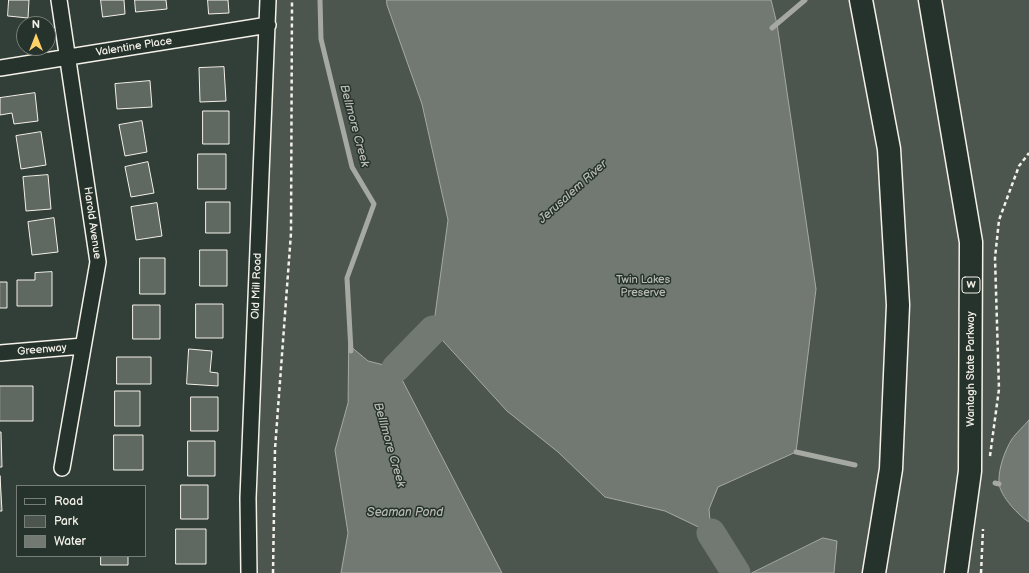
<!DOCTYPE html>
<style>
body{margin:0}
#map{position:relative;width:1029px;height:573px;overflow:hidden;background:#323e38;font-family:"Balsamiq Sans",sans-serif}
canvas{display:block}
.legend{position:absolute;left:16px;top:485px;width:130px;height:72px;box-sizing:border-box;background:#26332d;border:1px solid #787f78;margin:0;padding:5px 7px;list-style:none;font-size:12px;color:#f4f1e8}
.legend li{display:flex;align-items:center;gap:8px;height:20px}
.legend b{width:20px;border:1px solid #787f78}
.north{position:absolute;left:16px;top:16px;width:40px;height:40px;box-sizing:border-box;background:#26332d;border:1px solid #787f78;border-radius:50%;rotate:0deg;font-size:11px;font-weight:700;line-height:16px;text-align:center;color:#f4f1e8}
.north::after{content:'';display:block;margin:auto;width:14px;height:18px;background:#ffd166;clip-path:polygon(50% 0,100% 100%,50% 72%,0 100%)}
</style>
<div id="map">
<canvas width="1029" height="573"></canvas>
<ul class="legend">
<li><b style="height:5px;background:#26332d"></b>Road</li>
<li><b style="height:11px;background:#4c564f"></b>Park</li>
<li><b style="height:11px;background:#727972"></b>Water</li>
</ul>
<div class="north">N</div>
</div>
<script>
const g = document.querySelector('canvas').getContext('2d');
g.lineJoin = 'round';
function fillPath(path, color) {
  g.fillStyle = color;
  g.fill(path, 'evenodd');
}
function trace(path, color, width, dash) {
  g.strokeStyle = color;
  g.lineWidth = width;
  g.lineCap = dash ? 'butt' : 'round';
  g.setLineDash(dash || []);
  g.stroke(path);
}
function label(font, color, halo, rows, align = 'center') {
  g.font = font + ' "Balsamiq Sans",sans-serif';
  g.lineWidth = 3;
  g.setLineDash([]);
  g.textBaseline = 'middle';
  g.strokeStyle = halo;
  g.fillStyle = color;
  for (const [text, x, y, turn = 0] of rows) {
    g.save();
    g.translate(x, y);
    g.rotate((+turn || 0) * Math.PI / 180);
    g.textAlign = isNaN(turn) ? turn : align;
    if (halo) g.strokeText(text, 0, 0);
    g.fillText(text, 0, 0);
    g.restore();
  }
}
fillPath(new Path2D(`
 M 275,0 L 1029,0 L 1029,573 L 258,573 L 257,500 Z`), '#4c564f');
const water = new Path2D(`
 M 387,0 L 771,0 L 777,24 L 816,289 L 796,452 L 718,487 L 709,509 L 711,533 L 665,511 L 605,497 L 558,452 L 507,411 L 433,330 L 448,220 L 422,104 L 387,5 Z
 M 349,345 L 368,361 L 396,368 L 502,573 L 341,573 L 348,533 L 335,450 L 348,403 Z
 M 1029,420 L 1029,522 C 1019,516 1000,496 999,483 C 998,469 1005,450 1012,439 C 1017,432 1024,426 1029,420 Z
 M 823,538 L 837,541 L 834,573 L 752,573 Z`);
fillPath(water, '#727972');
trace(water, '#a6a9a1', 1);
trace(new Path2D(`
 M 320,0 L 321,39 L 352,167 L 374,204 L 347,278 L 351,351
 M 772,28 L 805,0
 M 393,372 L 437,326
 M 796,452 L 855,465
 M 995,483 L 999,484`), '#a6a9a1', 5);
trace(new Path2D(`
 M 396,368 L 433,330
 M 711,533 L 736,573`), '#727972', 29);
const building = new Path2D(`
 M 9,0 L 29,0 L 28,18 L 8,16 Z
 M 101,0 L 124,0 L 125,14 L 103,17 Z
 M 135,0 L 166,0 L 167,9 L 136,12 Z
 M 208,0 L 228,0 L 229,13 L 209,14 Z
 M 224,67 L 226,101 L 200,102 L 199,68 Z
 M 150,81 L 152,107 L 117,109 L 115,84 Z
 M 35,93 L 38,121 L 14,124 L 12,113 L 0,115 L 0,98 Z
 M 203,111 L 229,111 L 229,144 L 203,144 Z
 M 142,121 L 147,152 L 125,156 L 119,125 Z
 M 41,132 L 46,165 L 21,169 L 16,136 Z
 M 198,154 L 226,154 L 226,189 L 198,189 Z
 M 148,162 L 154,193 L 131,197 L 125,167 Z
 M 48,175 L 51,209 L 26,211 L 23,177 Z
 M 206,202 L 230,202 L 230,233 L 206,233 Z
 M 157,203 L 162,236 L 136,240 L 131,207 Z
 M 54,218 L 58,252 L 32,255 L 28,222 Z
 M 200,250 L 227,250 L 227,286 L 200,286 Z
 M 140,258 L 165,258 L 165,294 L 140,294 Z
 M 52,272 L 52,306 L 17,306 L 17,280 L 35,280 L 35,273 Z
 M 0,282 L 7,282 L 7,308 L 0,308 Z
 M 196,304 L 223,304 L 223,338 L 196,338 Z
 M 133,305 L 160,305 L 160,339 L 133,339 Z
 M 189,349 L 212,351 L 210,372 L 218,373 L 218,386 L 187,384 Z
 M 117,357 L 151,357 L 151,384 L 117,384 Z
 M 0,386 L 33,386 L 33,421 L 0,421 Z
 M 115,391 L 140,391 L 140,426 L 115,426 Z
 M 191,397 L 218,397 L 218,431 L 191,431 Z
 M 0,432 L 1,432 L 2,467 L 0,467 Z
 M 114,435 L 143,435 L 143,470 L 114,470 Z
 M 188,441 L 215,441 L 215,476 L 188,476 Z
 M 0,476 L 2,511 L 0,511 Z
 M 181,485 L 208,485 L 208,519 L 181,519 Z
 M 176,529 L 206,529 L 206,564 L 176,564 Z
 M 101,556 L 128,556 L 128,565 L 101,565 Z`);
fillPath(building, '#5f6861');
trace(building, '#f4f1e8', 1);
const minor = new Path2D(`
 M 59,0 L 98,262 L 62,468
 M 0,68 L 268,25
 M 0,353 L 83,346
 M 249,573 L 248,498 L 268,0`);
const highway = new Path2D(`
 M 861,0 L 889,149 L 898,305 L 891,469 L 874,573
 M 930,0 L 971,242 L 970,471 L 956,573`);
trace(minor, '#f4f1e8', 18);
trace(highway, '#f4f1e8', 25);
trace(new Path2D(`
 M 990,456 L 999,389 L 995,258 L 999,220 L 1019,166 L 1029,153
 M 273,573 L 275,449 L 291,233 L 292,0
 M 981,573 L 983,529`), '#f4f1e8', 2.5, [4, 3]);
trace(minor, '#26332d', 15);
trace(highway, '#26332d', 22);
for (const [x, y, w] of [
 [971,285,18]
]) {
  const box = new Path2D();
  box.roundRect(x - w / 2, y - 8, w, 16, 3);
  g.fillStyle = '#26332d';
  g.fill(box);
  trace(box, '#f4f1e8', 1);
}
label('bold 10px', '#f4f1e8', null, [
 ["W",971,285]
]);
label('11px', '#f4f1e8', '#26332d', [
 ["Valentine Place",134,47,-9],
 ["Harold Avenue",92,223,82],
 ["Old Mill Road",257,286,-88],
 ["Greenway",42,350,-5],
 ["Wantagh State Parkway",971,369,-90]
]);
label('11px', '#b9bbb2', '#26332d', [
 ["Twin Lakes",643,280],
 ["Preserve",643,293]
]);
label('italic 12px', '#babbb3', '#26332d', [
 ["Bellmore Creek",354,126,75],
 ["Jerusalem River",573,192,-42],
 ["Belllmore Creek",389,445,74],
 ["Seaman Pond",405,513]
]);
</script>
